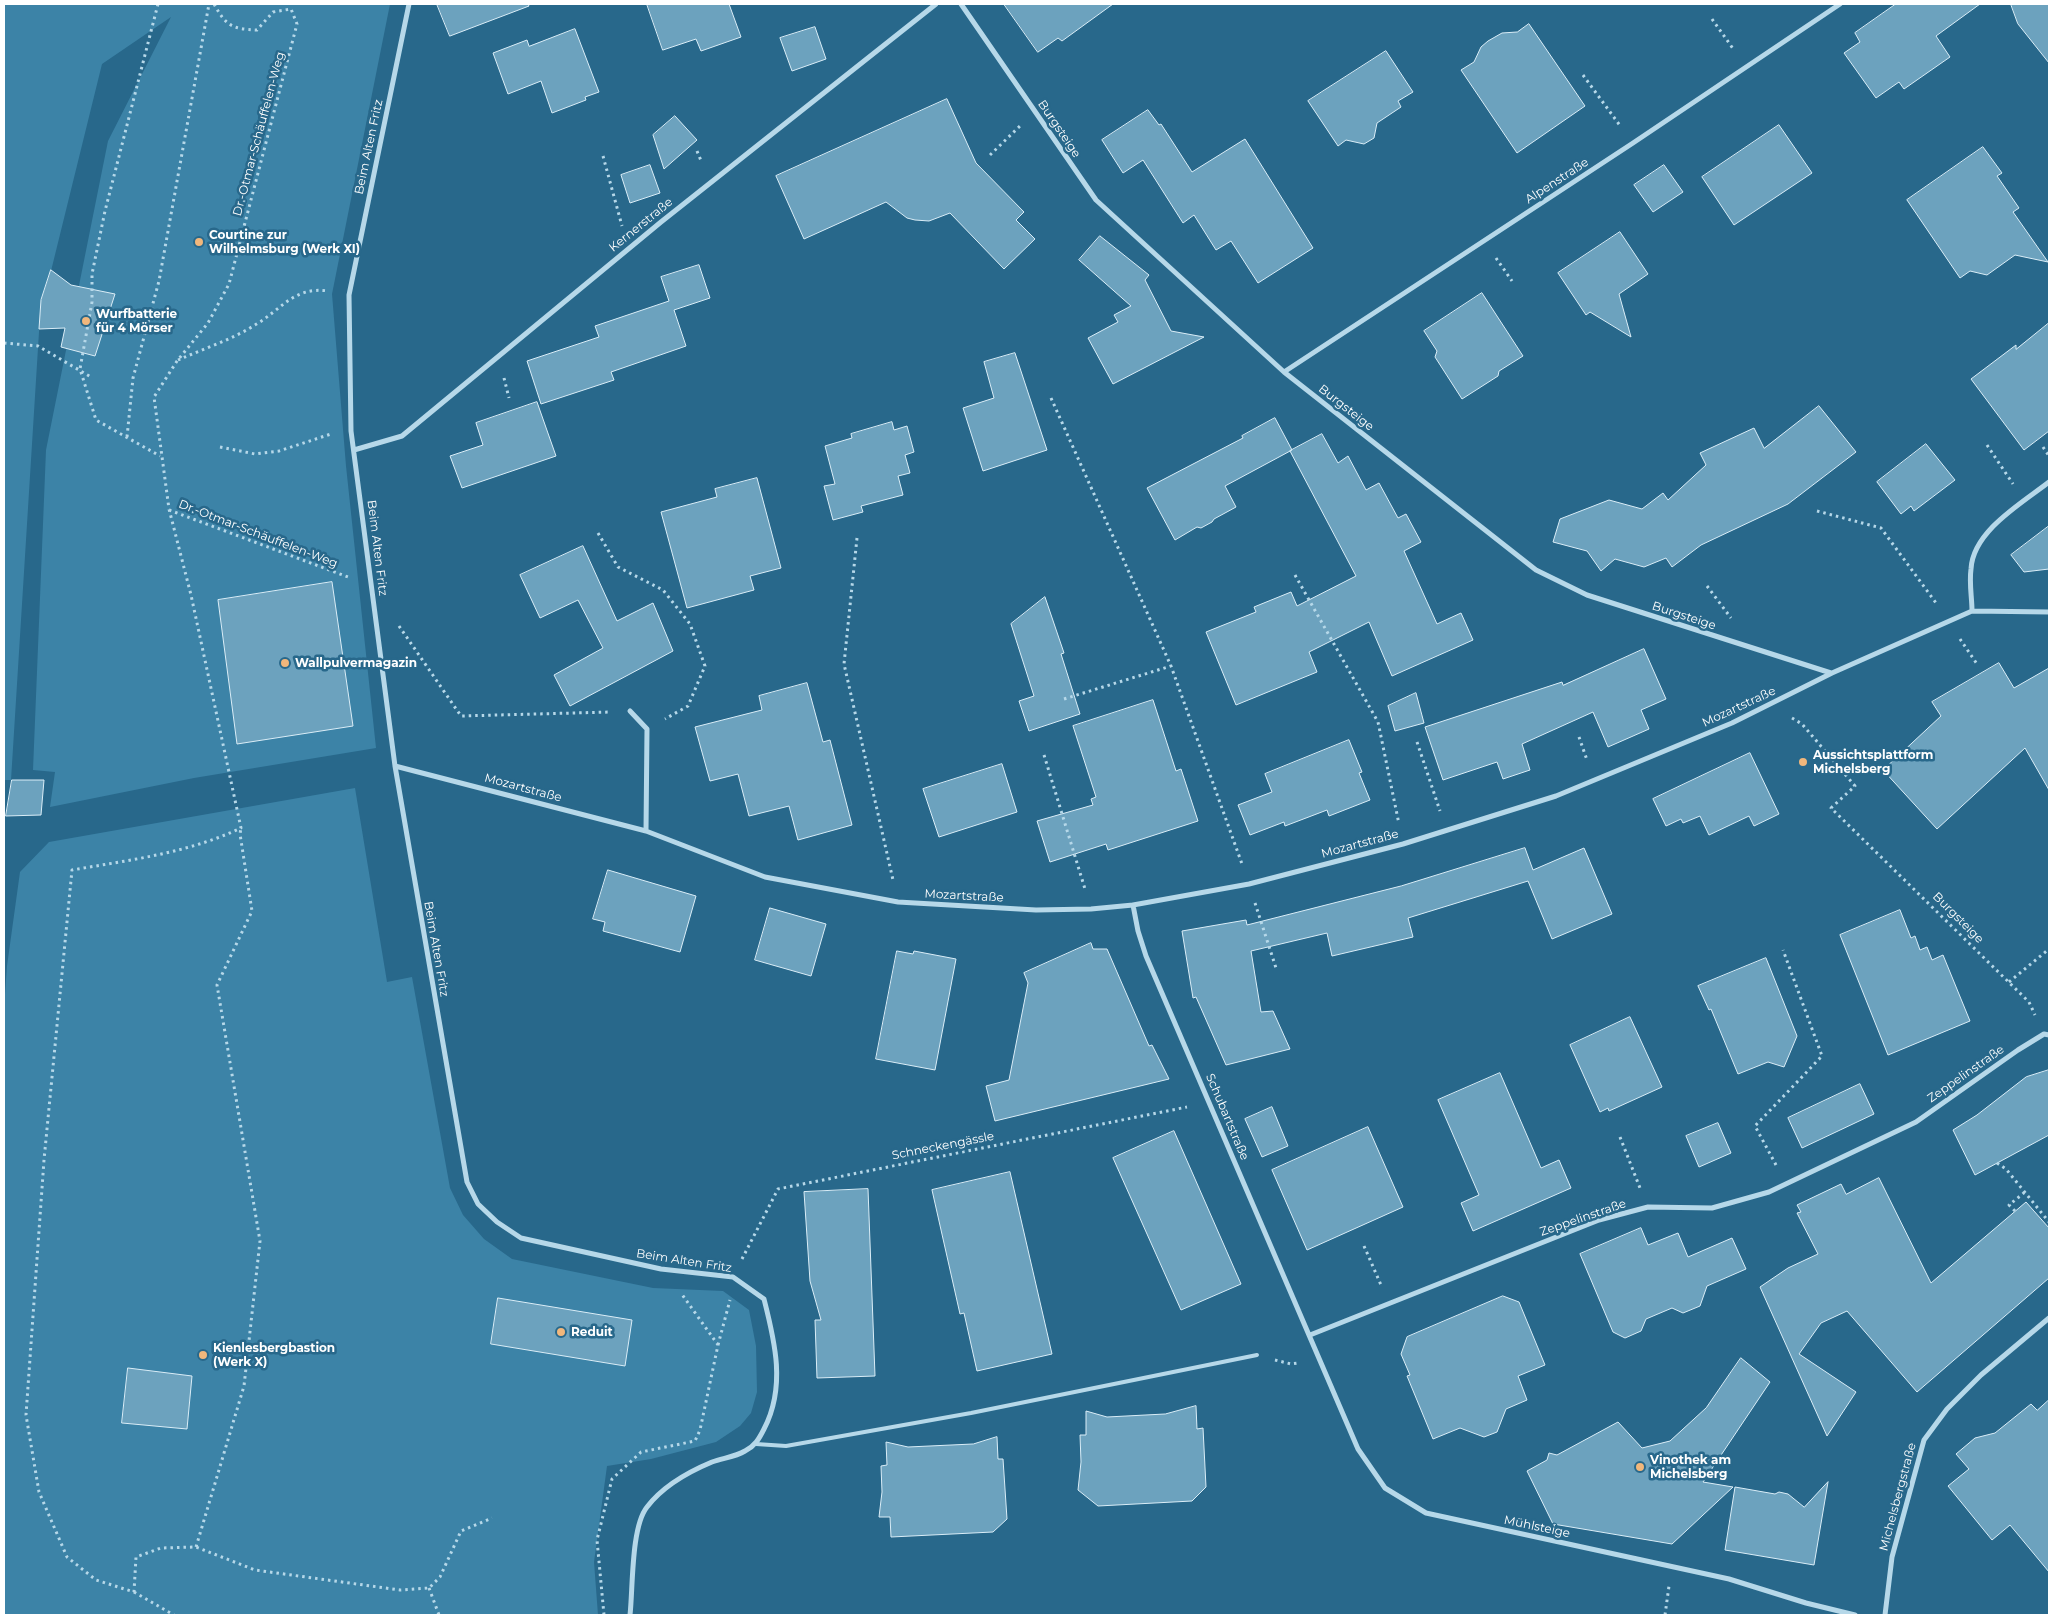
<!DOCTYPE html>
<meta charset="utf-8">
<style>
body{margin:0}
#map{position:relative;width:2053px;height:1619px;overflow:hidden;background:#28688b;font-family:Montserrat,sans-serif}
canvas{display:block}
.frame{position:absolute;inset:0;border:5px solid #fff;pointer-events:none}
</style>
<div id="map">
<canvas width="2053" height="1619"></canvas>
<div class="frame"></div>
</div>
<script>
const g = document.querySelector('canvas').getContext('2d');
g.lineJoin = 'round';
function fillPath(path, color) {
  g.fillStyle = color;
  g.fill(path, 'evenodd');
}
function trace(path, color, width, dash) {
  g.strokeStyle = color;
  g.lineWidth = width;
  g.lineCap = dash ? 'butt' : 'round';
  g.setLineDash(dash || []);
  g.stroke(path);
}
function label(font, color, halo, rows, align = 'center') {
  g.font = font + ' Montserrat,sans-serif';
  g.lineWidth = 5;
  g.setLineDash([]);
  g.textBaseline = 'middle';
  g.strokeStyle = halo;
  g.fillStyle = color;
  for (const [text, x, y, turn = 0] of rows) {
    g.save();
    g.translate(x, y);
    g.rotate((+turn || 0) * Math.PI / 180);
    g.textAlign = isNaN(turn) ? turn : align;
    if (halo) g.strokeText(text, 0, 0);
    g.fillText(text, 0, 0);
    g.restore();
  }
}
fillPath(new Path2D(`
 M 4,4 L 390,4 L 332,294 L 346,466 L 376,748 L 194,778 L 50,807 L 55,772 L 33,770 L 46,450 L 108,141 L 171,17 L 102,64 L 51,271 L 41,300 L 11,780 L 4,780 Z
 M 355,788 L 387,982 L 412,977 L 450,1188 L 463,1215 L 484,1239 L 512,1259 L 653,1288 L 723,1291 L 749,1310 L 756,1346 L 757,1392 L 751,1413 L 740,1426 L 716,1442 L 651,1459 L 607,1466 L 594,1562 L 598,1615 L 4,1615 L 4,1008 L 7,966 L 20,872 L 49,842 Z`), '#3c83a7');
const building = new Path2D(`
 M 437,4 L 528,4 L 529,6 L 450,36 Z
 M 647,4 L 729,4 L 741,37 L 701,51 L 696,39 L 663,50 Z
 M 1004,4 L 1113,4 L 1062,41 L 1058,38 L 1038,52 Z
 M 1896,4 L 1980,4 L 1936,36 L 1950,57 L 1904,89 L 1899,82 L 1876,98 L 1844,53 L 1860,42 L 1855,33 Z
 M 2011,4 L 2049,4 L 2049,63 L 2018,24 Z
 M 1529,24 L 1585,106 L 1517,153 L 1461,70 L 1474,62 L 1481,47 L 1488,41 L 1502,33 L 1517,32 Z
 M 815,27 L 826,59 L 792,71 L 780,38 Z
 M 575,29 L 599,92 L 585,97 L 586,100 L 552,113 L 541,81 L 508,94 L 493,53 L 527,40 L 529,46 Z
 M 1386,51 L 1413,92 L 1398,101 L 1401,107 L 1377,123 L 1374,138 L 1364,144 L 1346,140 L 1338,146 L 1308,101 Z
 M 947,99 L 976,163 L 1024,212 L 1016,220 L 1035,239 L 1004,269 L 950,213 L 929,221 L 915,220 L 907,218 L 886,202 L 804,239 L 776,176 Z
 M 1148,110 L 1159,125 L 1161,124 L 1192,172 L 1245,139 L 1313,248 L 1258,283 L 1231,241 L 1216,250 L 1194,215 L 1183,223 L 1143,160 L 1123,173 L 1102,140 Z
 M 675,116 L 697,140 L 664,169 L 653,135 Z
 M 1779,125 L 1812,173 L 1734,225 L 1702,177 Z
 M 1983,147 L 2002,173 L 1997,176 L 2019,208 L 2013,212 L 2048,262 L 2015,255 L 1987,275 L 1970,271 L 1960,278 L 1907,200 Z
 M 650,165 L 660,193 L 630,203 L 621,175 Z
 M 1664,165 L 1683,192 L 1653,212 L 1634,185 Z
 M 1620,232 L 1648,274 L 1619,294 L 1631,337 L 1590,312 L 1586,315 L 1558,273 Z
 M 1100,236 L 1149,275 L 1145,280 L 1171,331 L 1204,337 L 1113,384 L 1088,338 L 1118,322 L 1114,315 L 1131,306 L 1079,260 Z
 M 699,265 L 710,298 L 674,310 L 686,346 L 611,372 L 614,380 L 541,404 L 527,361 L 599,337 L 595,326 L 669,301 L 661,277 Z
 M 51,270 L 71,285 L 115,294 L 95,356 L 61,347 L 65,328 L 39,329 L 41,300 Z
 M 1482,293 L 1523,356 L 1499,371 L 1498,376 L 1462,399 L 1435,357 L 1437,351 L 1424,331 Z
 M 2049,323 L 2049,431 L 2024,450 L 1971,379 L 2016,345 L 2016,349 Z
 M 1015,353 L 1047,450 L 983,471 L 963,408 L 994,398 L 984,362 Z
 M 537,402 L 556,456 L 462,488 L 450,456 L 483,445 L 476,423 Z
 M 1819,406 L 1856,452 L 1788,504 L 1701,545 L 1672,567 L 1666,558 L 1644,567 L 1615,559 L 1601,571 L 1587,551 L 1553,542 L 1560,519 L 1609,500 L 1642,509 L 1663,493 L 1668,500 L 1706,465 L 1700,453 L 1754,428 L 1764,448 Z
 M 1275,418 L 1292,450 L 1225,486 L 1236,507 L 1214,519 L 1212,522 L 1201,528 L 1197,527 L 1175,540 L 1147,488 L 1243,438 L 1242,436 Z
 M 892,422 L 894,430 L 907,426 L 914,452 L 905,455 L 910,473 L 898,476 L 903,495 L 861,506 L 863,512 L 833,520 L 824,486 L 835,484 L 825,446 L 852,438 L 851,434 Z
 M 1322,434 L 1338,463 L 1348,456 L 1366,490 L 1379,483 L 1398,518 L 1406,514 L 1421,542 L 1404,551 L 1437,624 L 1461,613 L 1473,640 L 1392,676 L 1369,622 L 1309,652 L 1317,672 L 1236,705 L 1206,632 L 1256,612 L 1254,607 L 1291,592 L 1297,606 L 1356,576 L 1290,451 Z
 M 1926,444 L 1955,480 L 1914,511 L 1911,506 L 1901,514 L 1877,482 Z
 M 757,478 L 781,568 L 750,576 L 754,590 L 687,608 L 661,512 L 717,497 L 715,489 Z
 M 2049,526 L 2049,569 L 2024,572 L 2011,555 Z
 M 583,546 L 617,621 L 653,603 L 673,651 L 570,706 L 554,675 L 603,648 L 578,600 L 540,618 L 520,575 Z
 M 332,582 L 353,726 L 237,744 L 218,600 Z
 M 1045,597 L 1064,653 L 1061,654 L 1080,714 L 1029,731 L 1019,701 L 1034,696 L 1011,624 Z
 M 1644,649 L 1666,699 L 1641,710 L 1649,729 L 1608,747 L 1593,712 L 1522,744 L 1530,770 L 1503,779 L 1497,762 L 1443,780 L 1425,727 L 1562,682 L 1563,685 Z
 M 1999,663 L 2014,688 L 2049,668 L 2049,790 L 2025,748 L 1937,829 L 1883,770 L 1941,716 L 1932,702 Z
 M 807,683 L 823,742 L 830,740 L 852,825 L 798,840 L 789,806 L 749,816 L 738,774 L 710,781 L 695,727 L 762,710 L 759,696 Z
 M 1416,693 L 1424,723 L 1395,731 L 1388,706 Z
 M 1153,700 L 1176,771 L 1181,769 L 1198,821 L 1108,850 L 1106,844 L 1050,862 L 1037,821 L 1093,805 L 1091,799 L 1096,797 L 1073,726 Z
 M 1349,740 L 1362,772 L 1359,773 L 1370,800 L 1329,816 L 1327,810 L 1285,826 L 1284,822 L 1250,835 L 1238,805 L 1272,792 L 1265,774 Z
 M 1750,753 L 1779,814 L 1754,826 L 1749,816 L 1709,835 L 1700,816 L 1683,823 L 1681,819 L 1666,826 L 1653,799 Z
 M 1002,764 L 1017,812 L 939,837 L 923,789 Z
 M 12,780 L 44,780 L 41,815 L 6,816 Z
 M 1525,848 L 1533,870 L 1584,848 L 1612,914 L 1552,939 L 1528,881 L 1408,918 L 1413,937 L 1332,956 L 1327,933 L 1251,951 L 1261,1012 L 1273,1011 L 1290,1049 L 1226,1065 L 1196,997 L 1193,998 L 1182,931 L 1246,920 L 1247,925 L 1401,886 Z
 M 608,870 L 696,896 L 680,952 L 603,931 L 605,922 L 593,919 Z
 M 770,908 L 826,924 L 811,976 L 755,960 Z
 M 1900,910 L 1911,938 L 1915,936 L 1920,950 L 1927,947 L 1932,960 L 1943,955 L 1970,1021 L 1888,1055 L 1840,935 Z
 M 1091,943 L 1093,949 L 1107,949 L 1149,1046 L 1152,1045 L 1169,1079 L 995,1121 L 986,1086 L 1009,1080 L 1028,983 L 1024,973 Z
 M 897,951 L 913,954 L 914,951 L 956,959 L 935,1070 L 876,1059 Z
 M 1766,958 L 1797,1036 L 1784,1067 L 1768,1062 L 1738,1074 L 1711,1009 L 1709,1010 L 1698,986 Z
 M 1630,1017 L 1662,1087 L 1609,1111 L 1608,1108 L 1600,1112 L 1570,1045 Z
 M 2049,1070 L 2049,1135 L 1975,1175 L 1953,1130 L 1977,1115 L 2026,1077 Z
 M 1500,1073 L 1541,1168 L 1559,1160 L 1571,1188 L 1473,1231 L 1461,1203 L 1479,1195 L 1438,1100 Z
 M 1860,1084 L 1874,1114 L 1802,1148 L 1788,1118 Z
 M 1272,1107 L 1288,1146 L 1262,1157 L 1245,1119 Z
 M 1718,1123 L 1731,1153 L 1699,1167 L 1686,1136 Z
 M 1368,1127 L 1403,1207 L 1307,1250 L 1272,1170 Z
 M 1174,1131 L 1241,1284 L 1181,1310 L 1113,1158 Z
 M 1010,1172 L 1052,1354 L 977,1371 L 964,1313 L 960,1314 L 932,1190 Z
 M 1879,1178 L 1931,1283 L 2026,1202 L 2049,1228 L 2049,1278 L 1917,1392 L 1847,1311 L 1821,1323 L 1799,1354 L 1856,1392 L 1827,1436 L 1760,1287 L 1788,1268 L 1818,1254 L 1797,1213 L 1801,1212 L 1797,1205 L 1841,1184 L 1846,1194 Z
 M 868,1189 L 875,1376 L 817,1378 L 815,1320 L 821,1320 L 810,1281 L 804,1192 Z
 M 1641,1228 L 1648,1245 L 1678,1233 L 1688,1257 L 1732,1238 L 1746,1269 L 1707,1286 L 1700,1306 L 1683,1313 L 1672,1308 L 1646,1319 L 1641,1331 L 1625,1338 L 1613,1332 L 1580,1254 Z
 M 1503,1296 L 1519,1302 L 1545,1365 L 1518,1376 L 1527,1400 L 1506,1409 L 1497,1432 L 1484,1437 L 1460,1428 L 1433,1439 L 1407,1376 L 1410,1375 L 1401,1354 L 1407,1337 Z
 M 498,1298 L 632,1320 L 625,1366 L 491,1344 Z
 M 1741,1358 L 1770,1382 L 1703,1482 L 1733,1487 L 1672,1544 L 1553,1524 L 1527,1471 L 1547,1460 L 1549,1453 L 1557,1455 L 1618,1422 L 1642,1448 L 1670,1441 L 1706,1408 Z
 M 128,1368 L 192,1376 L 187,1429 L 122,1423 Z
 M 2049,1400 L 2049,1572 L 2010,1525 L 1992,1540 L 1948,1486 L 1969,1469 L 1956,1454 L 1975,1438 L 1995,1433 L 2031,1404 L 2037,1410 Z
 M 1196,1406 L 1197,1429 L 1203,1428 L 1206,1487 L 1192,1501 L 1098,1506 L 1078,1490 L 1081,1462 L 1080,1435 L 1086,1435 L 1086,1411 L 1107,1417 L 1165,1414 Z
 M 997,1437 L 998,1459 L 1003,1459 L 1007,1519 L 993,1532 L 891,1537 L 890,1517 L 879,1517 L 882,1492 L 881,1466 L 887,1465 L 886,1442 L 908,1447 L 973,1444 Z
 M 1828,1482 L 1814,1565 L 1725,1550 L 1735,1487 L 1775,1494 L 1779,1492 L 1788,1494 L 1804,1507 Z`);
fillPath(building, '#6ca2be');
trace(building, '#daedf7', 1);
trace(new Path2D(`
 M 158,4 L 105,211 L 92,274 L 92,302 L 80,369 L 96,420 L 160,456
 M 214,4 C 226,26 232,29 257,30 L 273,12 L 291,9 L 297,24 L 229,284 L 208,323 L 177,361 L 154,397 L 169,509 L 191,595 L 241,828 C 188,853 130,860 72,870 L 44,1160 L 26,1415 L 39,1492 L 67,1557 L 96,1580 L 134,1592 L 136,1557 L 161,1548 L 196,1547 L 255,1570 L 400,1590 L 429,1588 L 440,1577 L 461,1531 L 492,1518
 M 1712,19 L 1734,50
 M 1583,75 L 1621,127
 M 697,151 L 702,163
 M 990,155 L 1020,126
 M 603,156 L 622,226
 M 1496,258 L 1512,281
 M 4,343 L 38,346 L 91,377
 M 178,360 C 203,349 231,340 255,325 C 281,310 294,286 328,291
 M 504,378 L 509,398
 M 1051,398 L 1171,666 L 1242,864
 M 127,437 L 133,378 L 159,281 L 209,4
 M 1987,445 L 2013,484
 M 220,447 L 255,454 L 279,451 L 331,434
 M 2043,447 L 2049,456
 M 169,510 L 348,577
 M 1817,511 L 1881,528 L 1936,603
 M 598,533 L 618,567 L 663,590 L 690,624 L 705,666 L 688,706 L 665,719
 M 857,538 L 844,664 L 893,880
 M 1295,575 L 1378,722 L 1399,824
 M 1707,586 L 1731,618
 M 399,626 L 461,716 L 611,712
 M 1960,639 L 1977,664
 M 1064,699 L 1171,666
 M 1792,718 L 1802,724 L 1855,786 L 1831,808 L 2029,1002 L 2035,1015
 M 1579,737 L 1587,760
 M 1417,742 L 1440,811
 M 1044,755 L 1085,889
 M 1255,903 L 1276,968
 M 2009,982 L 2049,949
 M 1620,1137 L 1640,1188
 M 1997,1163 L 2006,1169 L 2049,1222
 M 1776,1165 L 1755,1126 L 1822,1056 L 1783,950
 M 2015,1211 L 2009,1205 L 2025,1192
 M 1364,1246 L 1381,1285
 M 742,1259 L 778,1189 L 1187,1107
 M 718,1345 L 730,1300
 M 1275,1360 L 1291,1364 L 1298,1363
 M 196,1547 L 244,1386 L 260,1241 L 217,985 L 252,911 L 240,834 L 241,828
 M 429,1588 L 439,1615
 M 134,1592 L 174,1615
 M 698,1614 L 698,1615
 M 604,1615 L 597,1540 L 612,1479 L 641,1452 L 695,1441 L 700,1430 L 718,1345 L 681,1293
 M 1665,1615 L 1669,1586`), '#b6d8e9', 3, [2.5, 4]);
trace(new Path2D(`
 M 756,1444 L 786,1446 L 971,1413 L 1257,1355`), '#b6d8e9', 4);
trace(new Path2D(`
 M 409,4 L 349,295 L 351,431 L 395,766 L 467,1182 L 478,1204 L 497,1222 L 521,1238 L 661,1269 L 733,1277 L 764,1299 C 775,1342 786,1387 764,1429 C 759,1439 755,1446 745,1451 C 735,1457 723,1458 712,1462 C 688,1472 663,1486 647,1507 C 631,1527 633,1588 630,1615
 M 961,4 L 1096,200 L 1284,372 L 1536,570 L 1587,595 L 1831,673
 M 1284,372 L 1633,143 L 1840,4
 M 354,450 L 402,436 L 661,222 L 936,4
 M 1972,611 C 1972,598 1969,583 1971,569 C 1973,531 2022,503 2049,482
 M 630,711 L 647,729 L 646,831
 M 395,766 L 646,831 L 765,877 L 898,902 L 1036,910 L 1091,909 L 1133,905 L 1249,884 L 1403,844 L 1556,796 L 1732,723 L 1832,673 L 1972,611 L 2049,612
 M 1133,905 L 1138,931 L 1146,956 L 1358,1449 L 1385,1488 L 1426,1513 L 1729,1579 L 1806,1603 L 1855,1615
 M 1310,1335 L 1599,1220 L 1648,1207 L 1712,1208 L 1769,1192 L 1916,1122 L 2018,1050 L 2044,1034 L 2049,1035
 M 1885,1615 L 1892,1557 L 1924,1440 L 1947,1409 L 1981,1375 L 2049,1318`), '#b6d8e9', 5);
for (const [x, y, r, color] of [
 [199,242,5,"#f1b77c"],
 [86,321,5,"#f1b77c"],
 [285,663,5,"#f1b77c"],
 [1803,762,5,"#f1b77c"],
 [561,1332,5,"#f1b77c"],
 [203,1355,5,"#f1b77c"],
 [1640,1467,5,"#f1b77c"]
]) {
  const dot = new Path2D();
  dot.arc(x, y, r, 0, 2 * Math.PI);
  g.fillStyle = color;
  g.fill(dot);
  trace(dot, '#28688b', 2);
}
label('12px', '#fff', '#28688b', [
 ["Burgsteige",1059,129,56],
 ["Dr.-Otmar-Schäuffelen-Weg",259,134,-75],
 ["Beim Alten Fritz",369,147,-78],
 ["Alpenstraße",1557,181,-33],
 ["Kernerstraße",641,225,-39],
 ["Burgsteige",1346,408,38],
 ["Dr.-Otmar-Schäuffelen-Weg",258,534,21],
 ["Beim Alten Fritz",377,548,83],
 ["Burgsteige",1684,616,18],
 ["Mozartstraße",1739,707,-25],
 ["Mozartstraße",523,788,15],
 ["Mozartstraße",1360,844,-15],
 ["Mozartstraße",964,896,3],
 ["Burgsteige",1958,918,45],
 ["Beim Alten Fritz",436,949,80],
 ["Zeppelinstraße",1966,1074,-35],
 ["Schubartstraße",1227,1117,67],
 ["Schneckengässle",943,1146,-11],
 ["Zeppelinstraße",1583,1218,-19],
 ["Beim Alten Fritz",684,1261,9],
 ["Michelsbergstraße",1898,1497,-75],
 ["Mühlsteige",1537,1527,12]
]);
label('bold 12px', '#fff', '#28688b', [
 ["Courtine zur",209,235],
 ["Wilhelmsburg (Werk XI)",209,249],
 ["Wurfbatterie",96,314],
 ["für 4 Mörser",96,328],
 ["Wallpulvermagazin",295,663],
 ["Aussichtsplattform",1813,755],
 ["Michelsberg",1813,769],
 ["Reduit",571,1332],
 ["Kienlesbergbastion",213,1348],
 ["(Werk X)",213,1362],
 ["Vinothek am",1650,1460],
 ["Michelsberg",1650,1474]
], 'left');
</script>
